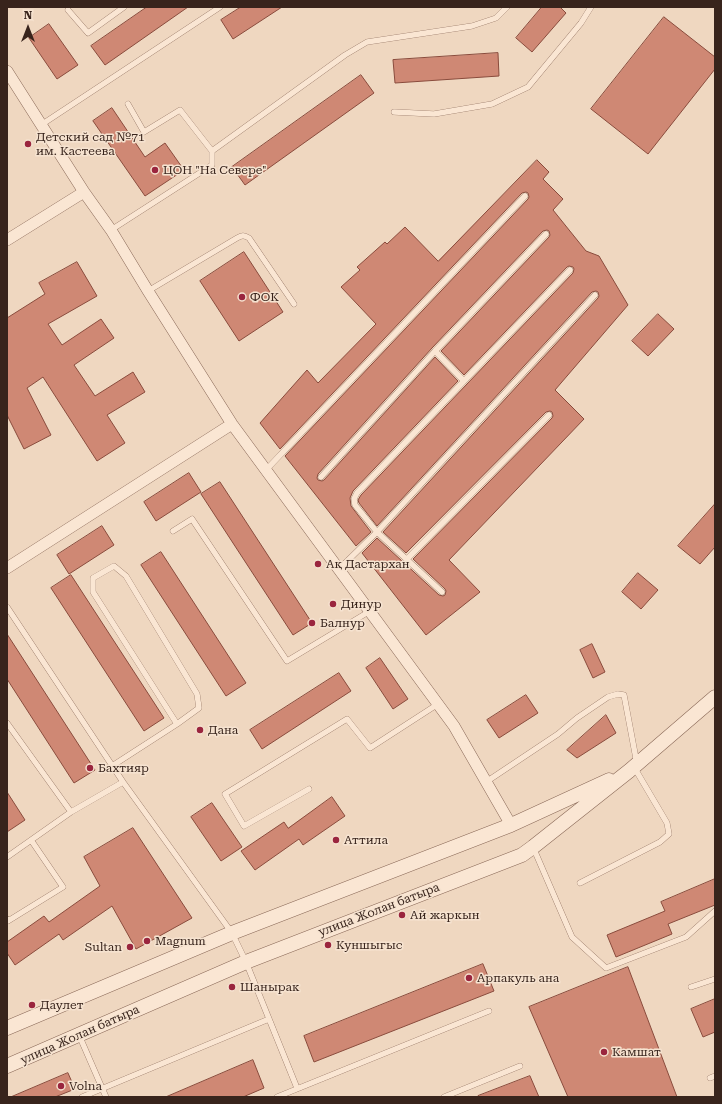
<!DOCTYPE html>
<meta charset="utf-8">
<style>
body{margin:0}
#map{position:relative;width:722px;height:1104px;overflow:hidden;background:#efd7c0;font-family:"Roboto Serif",serif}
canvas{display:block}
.frame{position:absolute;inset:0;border:8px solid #38241c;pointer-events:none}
.north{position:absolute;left:8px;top:8px;width:40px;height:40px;-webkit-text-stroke:3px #f6e3d0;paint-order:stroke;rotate:0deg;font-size:11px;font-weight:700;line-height:16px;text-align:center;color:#38241c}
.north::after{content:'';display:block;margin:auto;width:14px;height:18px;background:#38241c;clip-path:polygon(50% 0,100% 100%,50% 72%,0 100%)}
</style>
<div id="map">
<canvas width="722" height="1104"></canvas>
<div class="frame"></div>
<div class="north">N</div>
</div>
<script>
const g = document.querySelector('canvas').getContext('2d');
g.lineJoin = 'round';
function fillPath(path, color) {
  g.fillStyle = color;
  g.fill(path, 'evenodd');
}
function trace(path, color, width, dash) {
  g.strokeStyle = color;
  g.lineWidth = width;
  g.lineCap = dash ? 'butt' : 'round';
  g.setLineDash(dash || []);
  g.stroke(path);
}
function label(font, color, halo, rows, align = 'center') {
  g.font = font + ' "Roboto Serif",serif';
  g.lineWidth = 3;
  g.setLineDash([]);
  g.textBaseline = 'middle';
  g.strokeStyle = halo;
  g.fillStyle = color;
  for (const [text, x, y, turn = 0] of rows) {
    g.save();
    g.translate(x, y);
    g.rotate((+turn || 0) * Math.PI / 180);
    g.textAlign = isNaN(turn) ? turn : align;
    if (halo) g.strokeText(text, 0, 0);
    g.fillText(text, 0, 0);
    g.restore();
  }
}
const building = new Path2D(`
 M 147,7 L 188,7 L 105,65 L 91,46 Z
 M 241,7 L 282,7 L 233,39 L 221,20 Z
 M 542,7 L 560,7 L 566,13 L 532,52 L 516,38 Z
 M 664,17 L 715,57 L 715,69 L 648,154 L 591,109 Z
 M 49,24 L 78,65 L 57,79 L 29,38 Z
 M 498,53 L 499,76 L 395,83 L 393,60 Z
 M 361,75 L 374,93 L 245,185 L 232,167 Z
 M 112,108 L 145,157 L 165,143 L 184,170 L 145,196 L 93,121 Z
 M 537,160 L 549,172 L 543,179 L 563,199 L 553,210 L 586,251 L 599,256 L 628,305 L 555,390 L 584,419 L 449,560 L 480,592 L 426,635 L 362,553 L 377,538 L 439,595 L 443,596 L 445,595 L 446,591 L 445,589 L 413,559 L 552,418 L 553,416 L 552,412 L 550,411 L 546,412 L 406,553 L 383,532 L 598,298 L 599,296 L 598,292 L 596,291 L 592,292 L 377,526 L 359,503 L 358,500 L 361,495 L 573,273 L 574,269 L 573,267 L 569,266 L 567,267 L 464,375 L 441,351 L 549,237 L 550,235 L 549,231 L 547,230 L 543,231 L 432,348 L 318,474 L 317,478 L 318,480 L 322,481 L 324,480 L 435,357 L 458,381 L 353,491 L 350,498 L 351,506 L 371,532 L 356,546 L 285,456 L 528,199 L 529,197 L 528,193 L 526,192 L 522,193 L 280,449 L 260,423 L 307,370 L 318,383 L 376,324 L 341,287 L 360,270 L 357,267 L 385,242 L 387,244 L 405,227 L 438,261 Z
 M 244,252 L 283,312 L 239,341 L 200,281 Z
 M 77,262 L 97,296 L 48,324 L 62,345 L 101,319 L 114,338 L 74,365 L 95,396 L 133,372 L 145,392 L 107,415 L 125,443 L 97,461 L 43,377 L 27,388 L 51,435 L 24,449 L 7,415 L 7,318 L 45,294 L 39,283 Z
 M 658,314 L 674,329 L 648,356 L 632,341 Z
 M 189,473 L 201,492 L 156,521 L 144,502 Z
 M 220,482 L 312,623 L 293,635 L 201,494 Z
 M 715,504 L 715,547 L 700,564 L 678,546 Z
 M 102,526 L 114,545 L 69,574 L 57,555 Z
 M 161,552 L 246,683 L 226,696 L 141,565 Z
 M 638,573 L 658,590 L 641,609 L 622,592 Z
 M 71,575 L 164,718 L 144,731 L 51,588 Z
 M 7,634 L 95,770 L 74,783 L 7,679 Z
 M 592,644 L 605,672 L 593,678 L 580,650 Z
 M 380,658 L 408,699 L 393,709 L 366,668 Z
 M 339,673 L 351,691 L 262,749 L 250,730 Z
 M 526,695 L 538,713 L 499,738 L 487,720 Z
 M 606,715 L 616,733 L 577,758 L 567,750 Z
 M 7,792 L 25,820 L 7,832 Z
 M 332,797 L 345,816 L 303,845 L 299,839 L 255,870 L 241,851 L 284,822 L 288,828 Z
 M 212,803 L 242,847 L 221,861 L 191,817 Z
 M 133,828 L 192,918 L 136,949 L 112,906 L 63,940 L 59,934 L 15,965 L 7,953 L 7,942 L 44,916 L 49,922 L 100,886 L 84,857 Z
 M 715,879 L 715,905 L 668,924 L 672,934 L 616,957 L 607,935 L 665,911 L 661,902 Z
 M 483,964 L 494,991 L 314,1062 L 304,1036 Z
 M 628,967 L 677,1097 L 568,1097 L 529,1007 Z
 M 715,999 L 715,1032 L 703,1037 L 691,1009 Z
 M 253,1060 L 264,1088 L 243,1097 L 166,1097 Z
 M 68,1073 L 75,1089 L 55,1097 L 11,1097 Z
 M 530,1076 L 539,1097 L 478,1097 L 478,1096 Z`);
fillPath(building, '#cf8874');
trace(building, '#894b3c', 1);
const service = new Path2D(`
 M 68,10 L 88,33 L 124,7
 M 128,104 L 144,132 L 180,110 L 212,151
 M 394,112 L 434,114 L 492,104 L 528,87 L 581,23 L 591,7
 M 41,125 L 220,7
 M 111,230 L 212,165 L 212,151 L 345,55 L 367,42 L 472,26 L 496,18 L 507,7
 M 148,291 L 237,238 C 242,235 244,235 249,238 L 294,304
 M 435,351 L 546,234
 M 266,470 L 525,196
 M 321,477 L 435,351 L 464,381
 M 173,531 L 192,519 L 287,661 L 370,611
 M 407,559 L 549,415
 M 339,569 L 377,532 L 595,295
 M 442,592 L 377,532 L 355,505 L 354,499 L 357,493 L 570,270
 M 7,607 L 123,782 L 232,933 L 246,962 L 297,1088
 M 7,723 L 71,812
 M 112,766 L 177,724 L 199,708 L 197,694 L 126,576 L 114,566 L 93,578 L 93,592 L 177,724
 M 486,782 L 558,734 L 577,718 L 608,697 L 618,694 L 624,695 L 637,764
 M 309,789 L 244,826 L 225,794 L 347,719 L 370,748 L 438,704
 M 533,847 L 572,937 L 606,968 L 686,937 L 715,911
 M 7,857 L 71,812 L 123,782
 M 580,883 L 660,842 L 669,834 L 667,823 L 634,767
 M 7,919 L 8,921 L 63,887 L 31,840
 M 691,987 L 715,979
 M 79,1035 L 106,1097
 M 710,1078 L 715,1076
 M 82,1097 L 269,1019
 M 277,1097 L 489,1011
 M 444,1097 L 520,1066`);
const minor = new Path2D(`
 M 7,71 L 84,192 L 111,230 L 148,291 L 232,424 L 454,726 L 511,825
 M 7,240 L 84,192
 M 7,568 L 232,424`);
const tertiary = new Path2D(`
 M 7,1028 L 232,933 L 511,825 L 609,780
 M 7,1066 L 246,962 L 522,855 L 533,847 L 629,771 L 715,697`);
trace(service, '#896857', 6);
trace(minor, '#896857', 12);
trace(tertiary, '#896857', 15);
trace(service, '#fae6d3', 5.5);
trace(minor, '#fae6d3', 11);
trace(tertiary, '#fae6d3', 14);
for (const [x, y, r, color] of [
 [28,144,4,"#9a253e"],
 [155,170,4,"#9a253e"],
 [242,297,4,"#9a253e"],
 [318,564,4,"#9a253e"],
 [333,604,4,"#9a253e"],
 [312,623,4,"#9a253e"],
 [200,730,4,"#9a253e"],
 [90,768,4,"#9a253e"],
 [336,840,4,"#9a253e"],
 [402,915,4,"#9a253e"],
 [147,941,4,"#9a253e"],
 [328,945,4,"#9a253e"],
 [130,947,4,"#9a253e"],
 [469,978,4,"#9a253e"],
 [232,987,4,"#9a253e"],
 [32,1005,4,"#9a253e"],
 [604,1052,4,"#9a253e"],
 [61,1086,4,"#9a253e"]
]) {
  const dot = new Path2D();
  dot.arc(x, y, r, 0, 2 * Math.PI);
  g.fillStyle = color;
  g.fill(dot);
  trace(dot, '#f6e3d0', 1.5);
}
label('12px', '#38241c', '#f6e3d0', [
 ["Детский сад №71",36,137],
 ["им. Кастеева",36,151],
 ["ЦОН \"На Севере\"",163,170],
 ["ФОК",250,297],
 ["Ақ Дастархан",326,564],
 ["Динур",341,604],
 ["Балнур",320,623],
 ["Дана",208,730],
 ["Бахтияр",98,768],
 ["Аттила",344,840],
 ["Ай жаркын",410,915],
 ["Magnum",155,941],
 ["Куншыгыс",336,945],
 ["Sultan",122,947,"right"],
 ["Арпакуль ана",477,978],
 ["Шанырак",240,987],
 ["Даулет",40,1005],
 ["Камшат",612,1052],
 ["Volna",69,1086]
], 'left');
label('12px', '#38241c', '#f6e3d0', [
 ["улица Жолан батыра",379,910,-21],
 ["улица Жолан батыра",80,1035,-24]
]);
</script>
